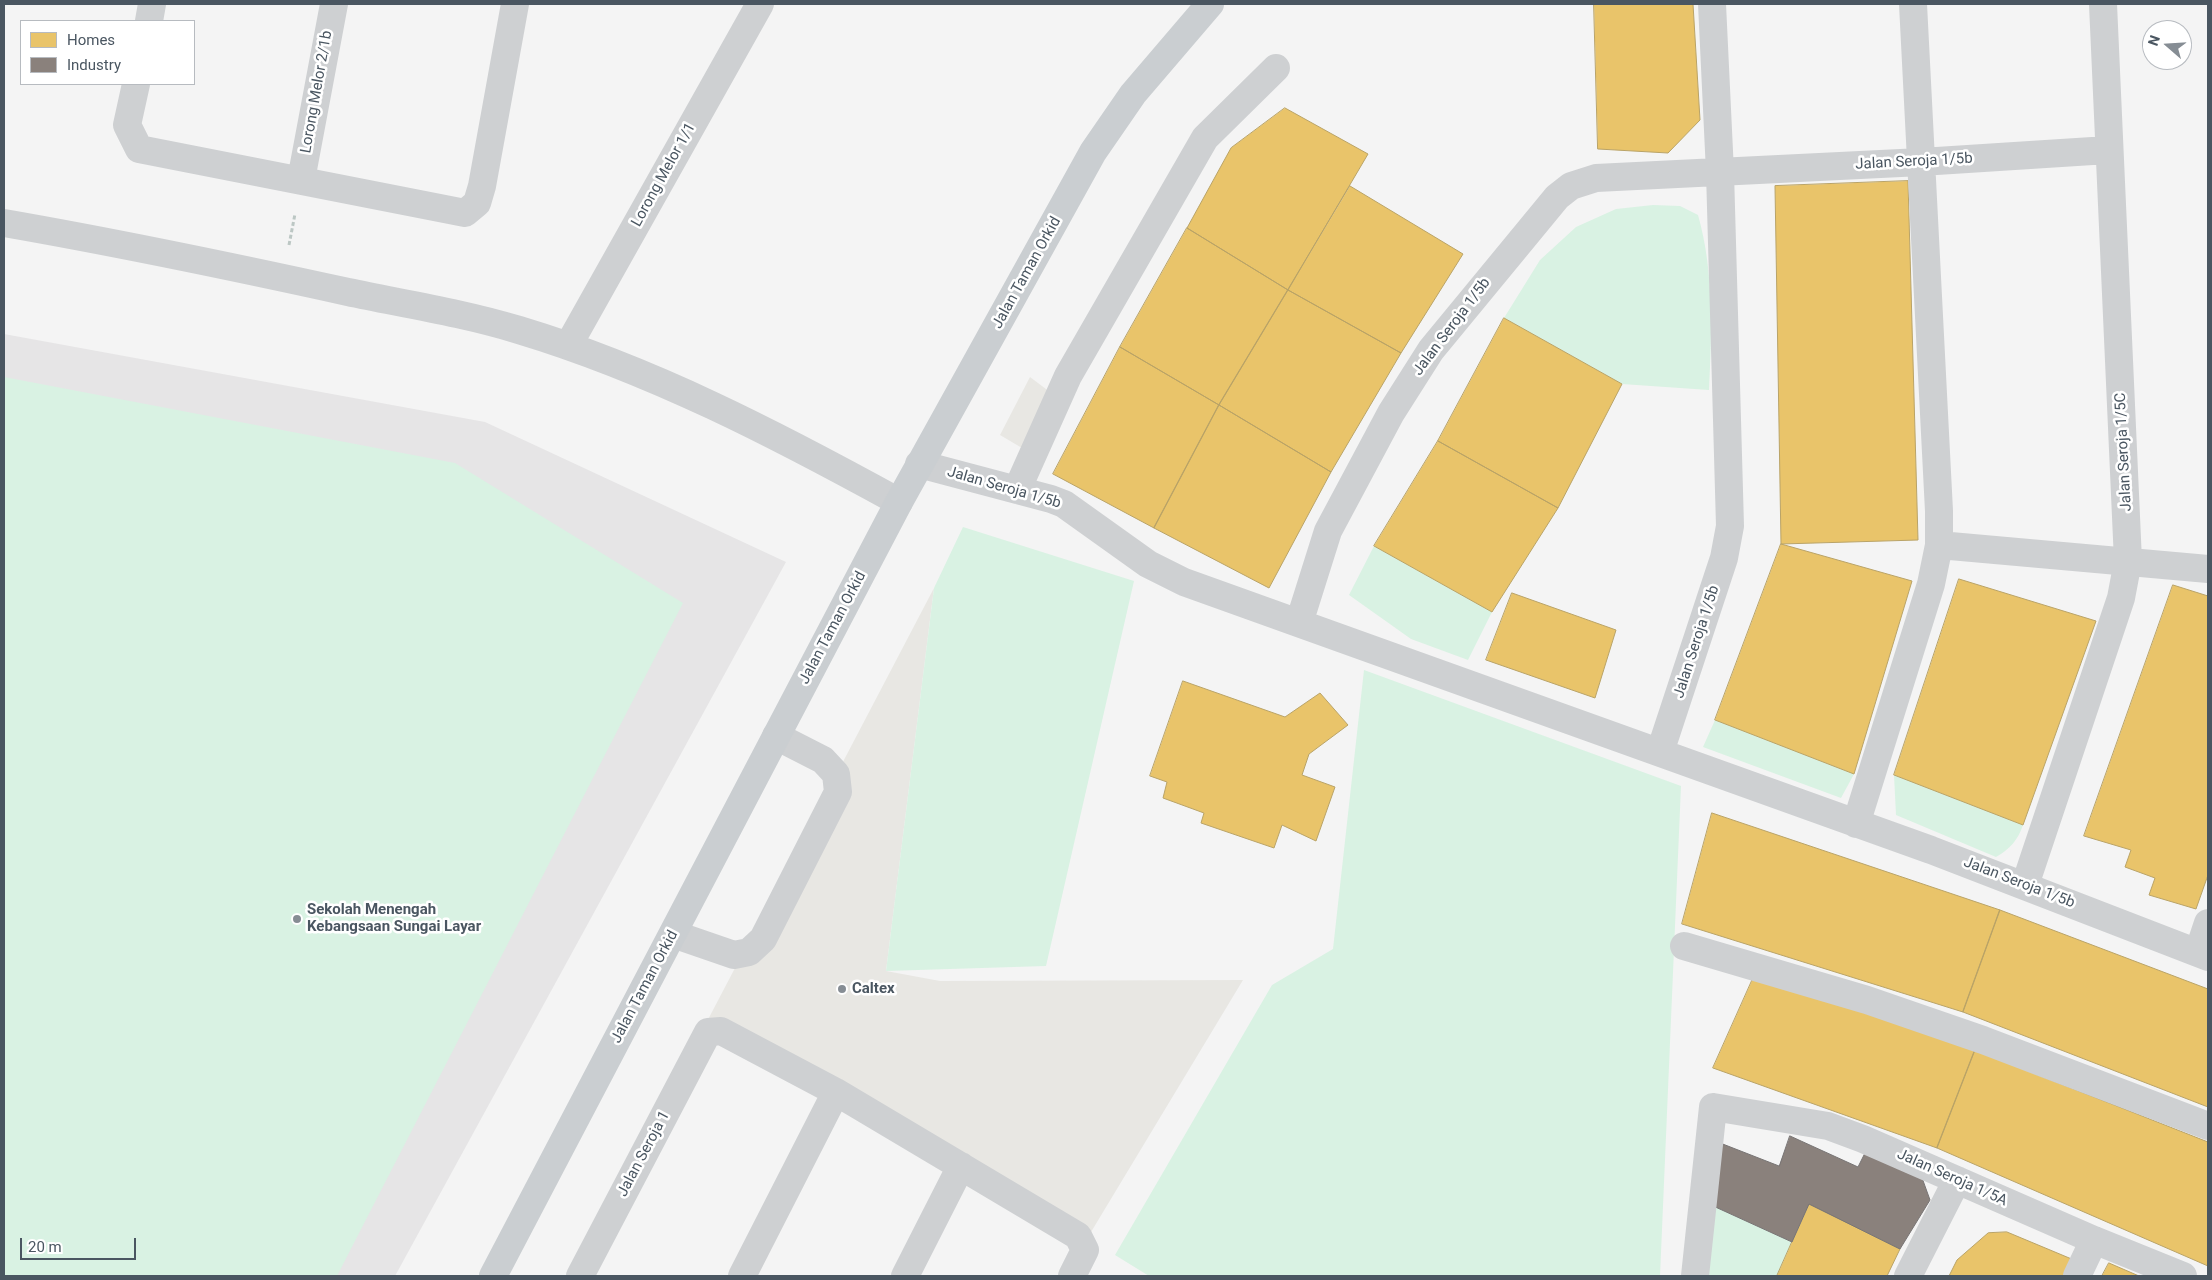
<!DOCTYPE html>
<style>
body{margin:0}
#map{position:relative;width:2212px;height:1280px;overflow:hidden;background:#f4f4f4;font-family:Roboto,sans-serif}
canvas{display:block}
.frame{position:absolute;inset:0;border:5px solid #4a5661;pointer-events:none}
.legend{position:absolute;left:20px;top:20px;width:175px;height:65px;box-sizing:border-box;background:#fff;border:1px solid #b7bbc0;margin:0;padding:6px 9px;list-style:none;font-size:15px;color:#4a5661}
.legend li{display:flex;align-items:center;gap:10px;height:25px}
.legend b{width:25px;border:1px solid #b7bbc0}
.north{position:absolute;left:2142px;top:20px;width:50px;height:50px;box-sizing:border-box;background:#fff;border:1px solid #b7bbc0;border-radius:50%;rotate:289deg;font-size:14px;font-weight:700;line-height:20px;text-align:center;color:#4a5661}
.north::after{content:'';display:block;margin:auto;width:18px;height:22px;background:#868d94;clip-path:polygon(50% 0,100% 100%,50% 72%,0 100%)}
.scale{position:absolute;left:20px;top:1238px;width:116px;height:22px;box-sizing:border-box;border:2px solid #4a5661;border-top:0;padding-left:6px;font-size:15px;line-height:18px;white-space:nowrap;color:#4a5661;-webkit-text-stroke:4px #fff;paint-order:stroke}
</style>
<div id="map">
<canvas width="2212" height="1280"></canvas>
<div class="frame"></div>
<ul class="legend">
<li><b style="height:14px;background:#e9c46a"></b>Homes</li>
<li><b style="height:14px;background:#8a817c"></b>Industry</li>
</ul>
<div class="north">N</div>
<div class="scale">20 m</div>
</div>
<script>
const g = document.querySelector('canvas').getContext('2d');
g.lineJoin = 'round';
function fillPath(path, color) {
  g.fillStyle = color;
  g.fill(path, 'evenodd');
}
function trace(path, color, width, dash) {
  g.strokeStyle = color;
  g.lineWidth = width;
  g.lineCap = dash ? 'butt' : 'round';
  g.setLineDash(dash || []);
  g.stroke(path);
}
function label(font, color, halo, rows, align = 'center') {
  g.font = font + ' Roboto,sans-serif';
  g.lineWidth = 5;
  g.setLineDash([]);
  g.textBaseline = 'middle';
  g.strokeStyle = halo;
  g.fillStyle = color;
  for (const [text, x, y, turn = 0] of rows) {
    g.save();
    g.translate(x, y);
    g.rotate((+turn || 0) * Math.PI / 180);
    g.textAlign = isNaN(turn) ? turn : align;
    if (halo) g.strokeText(text, 0, 0);
    g.fillText(text, 0, 0);
    g.restore();
  }
}
fillPath(new Path2D(`
 M 1030,377 L 1050,392 L 1022,448 L 1000,435 Z
 M 934,588 L 886,971 L 940,981 L 1243,980 L 1088,1237 L 702,1031 Z`), '#e8e7e3');
fillPath(new Path2D(`
 M 4,334 L 485,422 L 786,562 L 395,1276 L 4,1276 Z`), '#e6e5e6');
fillPath(new Path2D(`
 M 1653,205 L 1680,206 L 1698,215 C 1714,271 1712,333 1709,390 L 1622,384 L 1504,318 L 1540,260 L 1576,227 L 1616,209 Z
 M 4,377 L 455,463 L 683,603 L 337,1276 L 4,1276 Z
 M 963,527 L 1134,581 L 1046,966 L 886,971 L 934,588 Z
 M 1374,546 L 1492,612 L 1468,660 L 1411,639 L 1349,595 Z
 M 1364,670 L 1681,786 L 1660,1276 L 1149,1276 L 1115,1255 L 1272,985 L 1333,949 Z
 M 1715,720 L 1854,774 L 1841,798 L 1703,747 Z
 M 1894,775 L 2023,825 C 2018,840 2010,849 1996,857 L 1896,815 Z
 M 1711,1205 L 1792,1242 L 1777,1276 L 1708,1276 Z`), '#d9f2e3');
const homes = new Path2D(`
 M 1594,4 L 1693,4 L 1700,120 L 1668,153 L 1598,149 Z
 M 1285,108 L 1368,154 L 1288,290 L 1187,228 L 1231,148 Z
 M 1908,181 L 1918,540 L 1781,544 L 1775,186 Z
 M 1350,186 L 1463,254 L 1401,353 L 1288,290 Z
 M 1187,228 L 1288,290 L 1219,405 L 1120,347 Z
 M 1288,290 L 1401,353 L 1331,472 L 1219,405 Z
 M 1504,318 L 1622,384 L 1558,508 L 1438,441 Z
 M 1120,347 L 1219,405 L 1154,528 L 1053,474 Z
 M 1219,405 L 1331,472 L 1269,588 L 1154,528 Z
 M 1438,441 L 1558,508 L 1492,612 L 1374,546 Z
 M 1781,544 L 1912,581 L 1854,774 L 1715,720 Z
 M 1959,579 L 2096,621 L 2023,825 L 1894,775 Z
 M 2173,585 L 2208,596 L 2208,875 L 2196,909 L 2149,895 L 2155,878 L 2125,867 L 2131,850 L 2084,836 Z
 M 1512,593 L 1616,630 L 1595,698 L 1486,660 Z
 M 1183,681 L 1285,717 L 1320,693 L 1348,725 L 1309,754 L 1302,775 L 1335,787 L 1316,841 L 1282,825 L 1274,848 L 1201,823 L 1204,813 L 1163,798 L 1167,782 L 1150,776 Z
 M 1712,813 L 2000,910 L 1963,1012 L 1682,924 Z
 M 2000,910 L 2208,989 L 2208,1107 L 1963,1012 Z
 M 1755,974 L 1975,1050 L 1937,1148 L 1713,1068 Z
 M 1975,1050 L 2208,1142 L 2208,1266 L 1937,1148 Z
 M 1809,1204 L 1900,1249 L 1887,1276 L 1777,1276 Z
 M 2007,1232 L 2074,1260 L 2066,1276 L 1949,1276 L 1957,1260 L 1988,1233 Z
 M 2109,1263 L 2139,1276 L 2102,1276 Z`);
fillPath(homes, '#e9c46a');
trace(homes, '#b9a367', 1);
const industry = new Path2D(`
 M 1790,1136 L 1858,1167 L 1866,1151 L 1921,1175 L 1930,1200 L 1900,1249 L 1809,1204 L 1792,1242 L 1711,1205 L 1715,1141 L 1779,1166 Z`);
fillPath(industry, '#8a817c');
trace(industry, '#777474', 1);
trace(new Path2D(`
 M 289,245 L 295,214`), '#bcc7c4', 3, [4, 2.5]);
trace(new Path2D(`
 M 149,21 L 152,4
 M 136,84 L 127,125 L 139,149 L 465,213 L 477,203 L 482,186 L 515,4
 M 301,180 L 334,4
 M 4,223 C 119,243 234,267 348,292 C 405,304 463,313 519,330 C 652,370 777,435 899,502
 M 568,346 L 760,4
 M 919,464 L 1051,499 L 1064,504 L 1148,564 L 1184,582 L 1931,850 L 2208,957
 M 1017,490 L 1068,376 L 1205,138 L 1276,68
 M 1939,545 L 2208,569
 M 1299,623 L 1328,531 L 1391,413 L 1431,350 L 1557,197 L 1571,186 L 1596,178 L 1921,162 L 2108,150
 M 1660,752 L 1724,558 L 1730,526 L 1720,172 L 1712,4
 M 1856,824 L 1931,584 L 1939,545 L 1939,511 L 1913,4
 M 2025,885 L 2121,598 L 2128,561 L 2103,4
 M 673,934 L 734,955 L 749,952 L 763,939 L 838,792 L 836,774 L 823,760 L 776,736
 M 1684,946 L 1867,1000 L 1983,1040 L 2208,1126
 M 2198,953 L 2208,923
 M 580,1276 L 708,1032 L 721,1031 L 836,1092 L 1078,1236 L 1085,1250 L 1072,1276
 M 742,1276 L 836,1092
 M 905,1276 L 961,1166
 M 1695,1276 L 1713,1107 L 1828,1126 L 1863,1139 L 2094,1240 L 2183,1276
 M 1908,1276 L 1957,1180
 M 2077,1276 L 2094,1240`), '#ced0d2', 28);
trace(new Path2D(`
 M 493,1276 L 899,502 L 1093,152 L 1133,94 L 1210,4`), '#caced1', 28);
for (const [x, y, r, color] of [
 [297,919,5,"#868d94"],
 [842,989,5,"#868d94"]
]) {
  const dot = new Path2D();
  dot.arc(x, y, r, 0, 2 * Math.PI);
  g.fillStyle = color;
  g.fill(dot);
  trace(dot, '#fff', 2);
}
label('15px', '#4a5661', '#fff', [
 ["Lorong Melor 2/1b",317,92,-80],
 ["Jalan Seroja 1/5b",1914,162,-3],
 ["Lorong Melor 1/1",664,175,-61],
 ["Jalan Taman Orkid",1027,273,-61],
 ["Jalan Seroja 1/5b",1452,327,-53],
 ["Jalan Seroja 1/5C",2124,452,-93],
 ["Jalan Seroja 1/5b",1004,488,16],
 ["Jalan Taman Orkid",833,628,-62],
 ["Jalan Seroja 1/5b",1697,642,-72],
 ["Jalan Seroja 1/5b",2019,883,21],
 ["Jalan Taman Orkid",645,987,-62],
 ["Jalan Seroja 1",644,1154,-62],
 ["Jalan Seroja 1/5A",1952,1178,24]
]);
label('bold 15px', '#4a5661', '#fff', [
 ["Sekolah Menengah",307,910],
 ["Kebangsaan Sungai Layar",307,927],
 ["Caltex",852,989]
], 'left');
</script>
